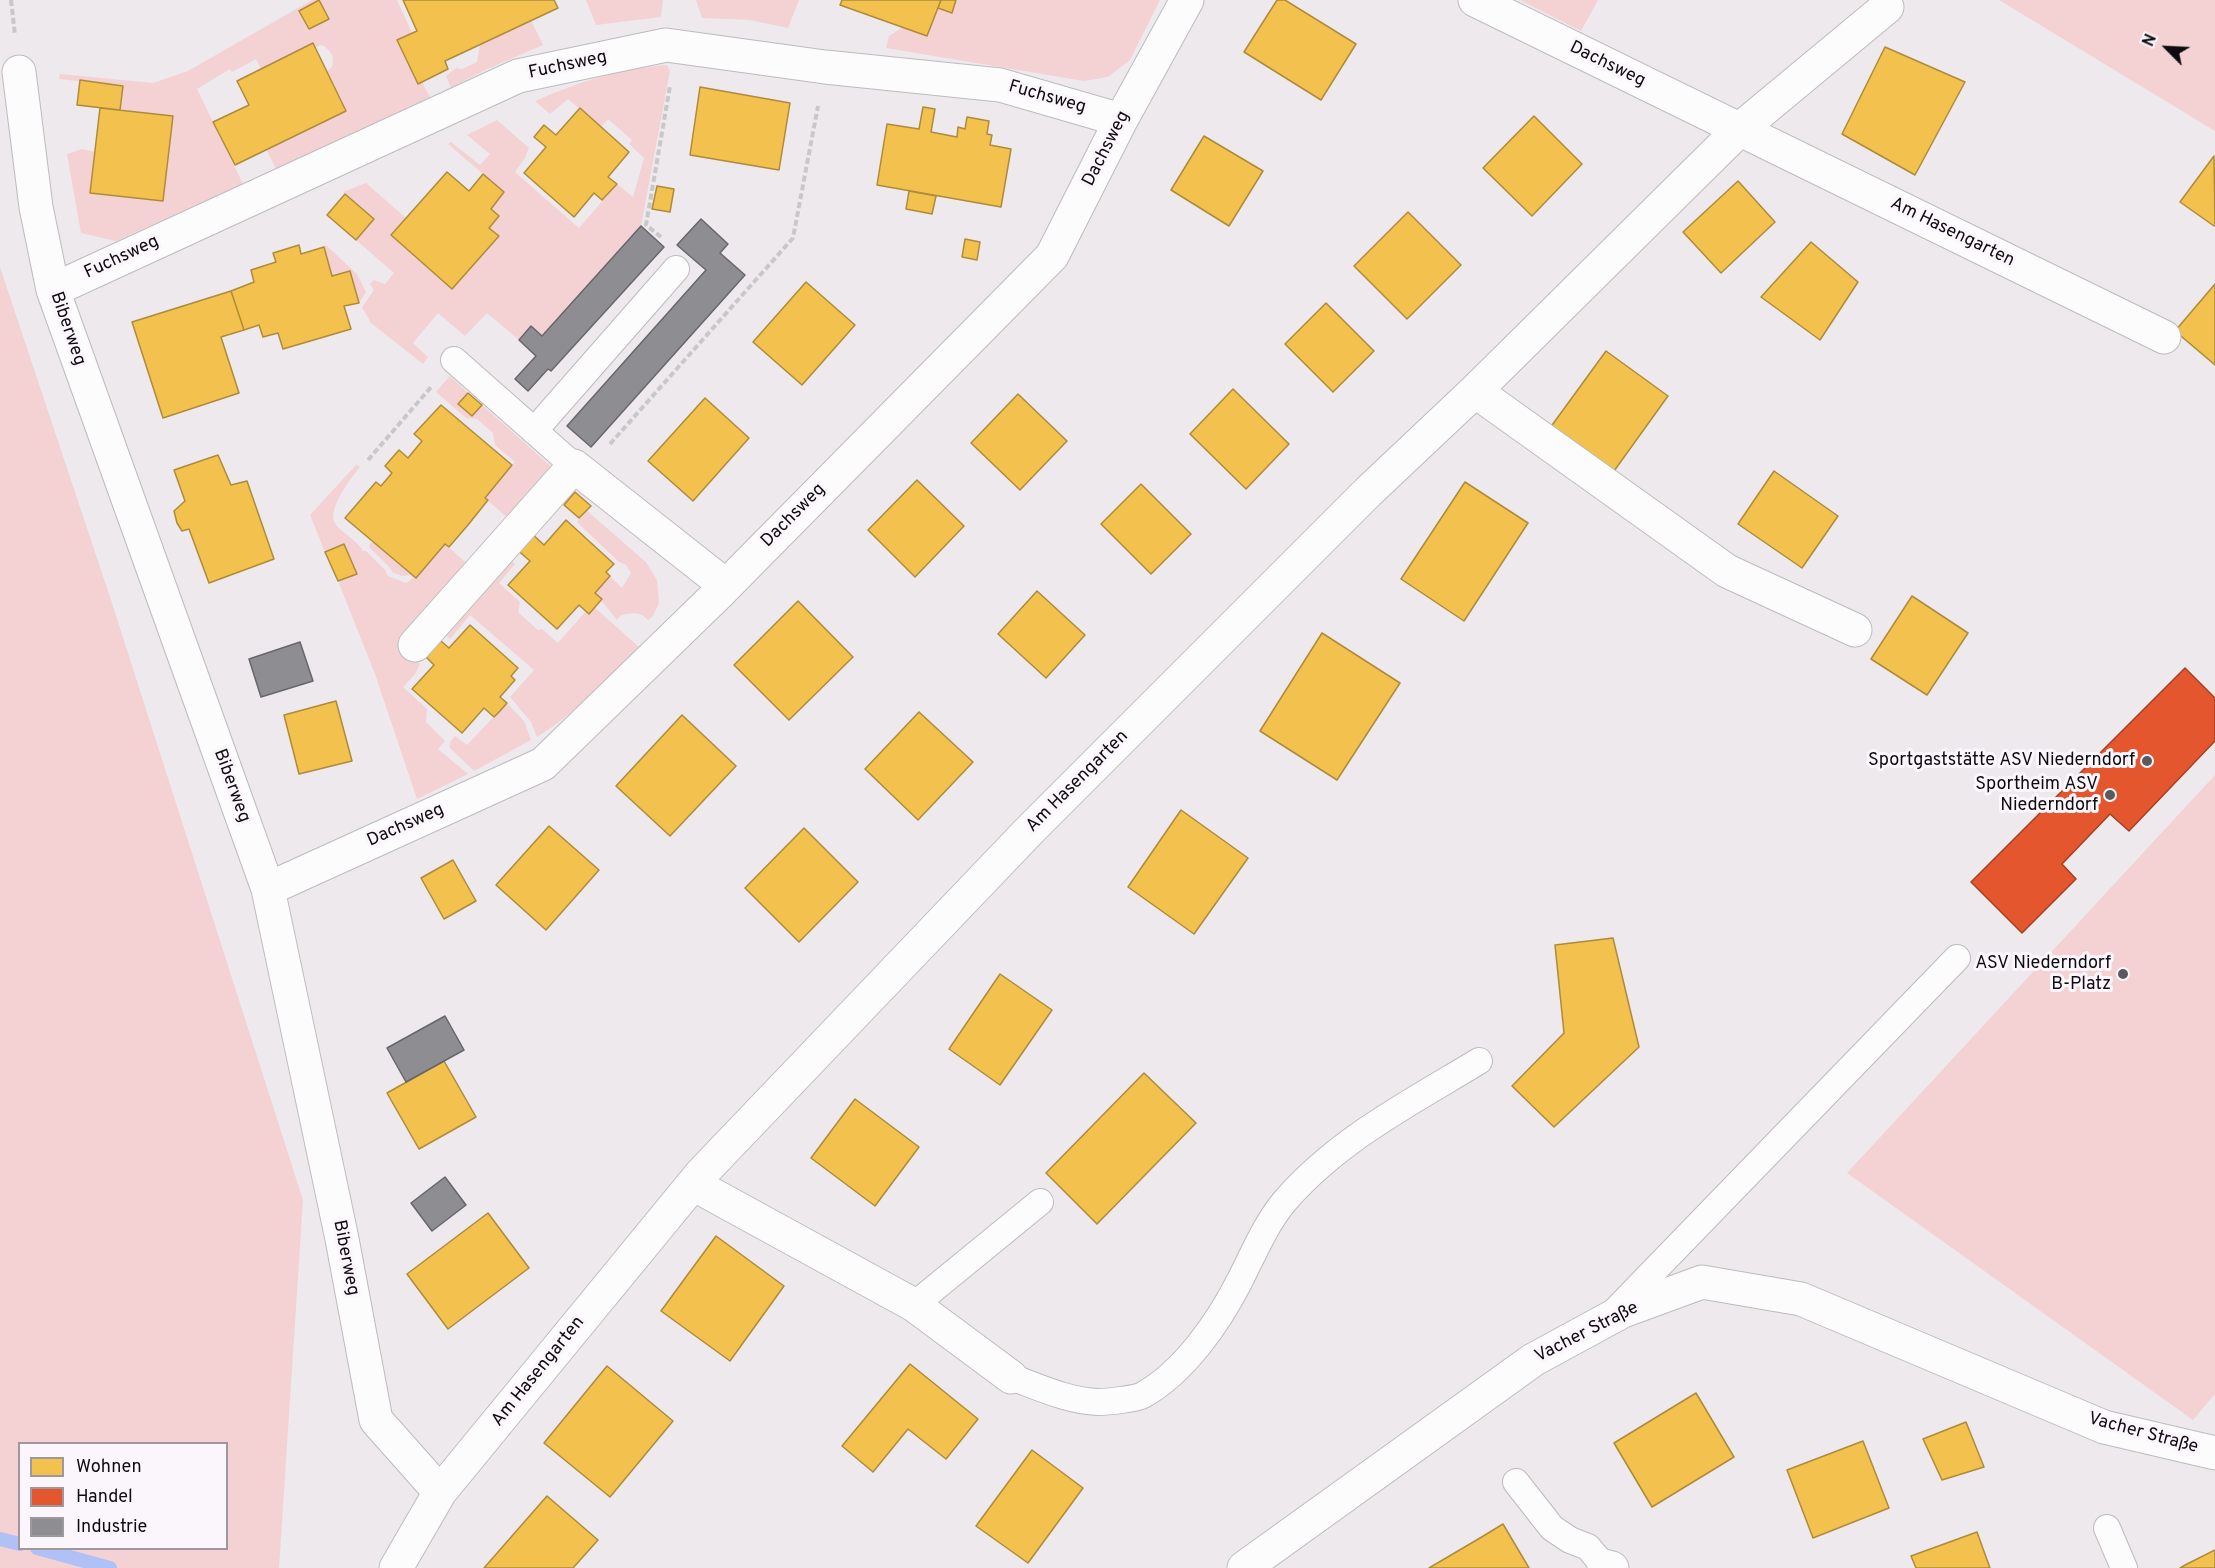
<!DOCTYPE html>
<meta charset="utf-8">
<style>
body{margin:0}
#map{position:relative;width:2215px;height:1568px;overflow:hidden;background:#ede9ed;font-family:Overpass,sans-serif}
canvas{display:block}
.legend{position:absolute;left:18px;top:1442px;width:210px;height:108px;box-sizing:border-box;background:#fbf5fc;border:2px solid #9c989d;margin:0;padding:8px 10px;list-style:none;font-size:18px;color:#0e0c0e}
.legend li{display:flex;align-items:center;gap:12px;height:30px}
.legend b{width:30px;border:2px solid #9c989d}
.north{position:absolute;left:2137px;top:18px;width:60px;height:60px;-webkit-text-stroke:4px #fbf5fc;paint-order:stroke;rotate:294deg;font-size:16px;font-weight:700;line-height:24px;text-align:center;color:#0e0c0e}
.north::after{content:'';display:block;margin:auto;width:21px;height:27px;background:#0e0c0e;clip-path:polygon(50% 0,100% 100%,50% 72%,0 100%)}
</style>
<div id="map">
<canvas width="2215" height="1568"></canvas>
<ul class="legend">
<li><b style="height:16px;background:#f2c14e"></b>Wohnen</li>
<li><b style="height:16px;background:#e4572e"></b>Handel</li>
<li><b style="height:16px;background:#8d8d92"></b>Industrie</li>
</ul>
<div class="north">N</div>
</div>
<script>
const g = document.querySelector('canvas').getContext('2d');
g.lineJoin = 'round';
function fillPath(path, color) {
  g.fillStyle = color;
  g.fill(path, 'evenodd');
}
function trace(path, color, width, dash) {
  g.strokeStyle = color;
  g.lineWidth = width;
  g.lineCap = dash ? 'butt' : 'round';
  g.setLineDash(dash || []);
  g.stroke(path);
}
function label(font, color, halo, rows, align = 'center') {
  g.font = font + ' Overpass,sans-serif';
  g.lineWidth = 6;
  g.setLineDash([]);
  g.textBaseline = 'middle';
  g.strokeStyle = halo;
  g.fillStyle = color;
  for (const [text, x, y, turn = 0] of rows) {
    g.save();
    g.translate(x, y);
    g.rotate((+turn || 0) * Math.PI / 180);
    g.textAlign = isNaN(turn) ? turn : align;
    if (halo) g.strokeText(text, 0, 0);
    g.fillText(text, 0, 0);
    g.restore();
  }
}
fillPath(new Path2D(`
 M 312,0 L 397,0 L 412,33 L 422,82 L 430,97 L 276,169 L 266,149 L 346,111 L 327,71 L 332,67 C 335,57 331,50 322,45 L 315,47 L 313,43 L 261,69 L 256,59 L 232,72 L 230,69 L 197,89 L 243,184 L 116,241 L 81,233 L 67,154 L 82,149 L 95,152 L 120,110 L 123,86 L 59,79 L 60,74 L 153,83 L 188,71 ZM 319,0 L 329,18 L 309,29 L 300,11 Z
 M 586,0 L 663,0 L 661,17 L 596,25 Z
 M 696,0 L 799,0 L 788,28 L 750,20 L 702,18 Z
 M 956,0 L 1160,0 L 1130,60 L 1108,77 L 1084,81 L 886,48 L 889,36 L 903,27 L 927,36 L 938,8 L 951,13 Z
 M 1520,0 L 1598,0 L 1581,31 Z
 M 1999,0 L 2215,0 L 2215,131 Z
 M 531,20 L 543,45 L 485,70 L 451,88 L 446,76 L 456,68 L 462,69 L 477,62 L 480,44 Z
 M 667,65 L 670,71 L 641,226 L 542,336 L 531,326 L 519,340 L 487,313 L 465,336 L 438,313 L 413,343 L 428,357 L 423,364 L 371,323 L 362,307 L 374,290 L 370,284 L 374,280 L 385,284 L 394,273 L 356,240 L 374,219 L 343,192 L 366,183 L 406,218 L 391,235 L 498,236 L 489,228 L 499,216 L 491,209 L 504,192 L 448,144 L 451,142 L 480,165 L 490,154 L 467,135 L 497,120 L 529,148 L 525,158 L 515,172 L 579,228 L 617,184 L 633,197 L 644,158 L 629,144 L 632,140 L 608,119 L 601,127 L 568,99 L 550,114 L 535,101 C 579,82 618,69 667,65 Z
 M 326,245 L 357,274 L 366,292 L 359,303 L 332,276 L 324,247 Z
 M 0,267 L 111,600 L 303,1200 L 279,1568 L 0,1568 ZM 20,1444 L 226,1444 L 226,1548 L 20,1548 Z
 M 450,376 L 468,393 L 458,404 L 472,416 L 482,405 L 555,470 L 511,521 L 485,498 L 515,462 L 495,445 L 493,433 L 477,419 L 466,418 L 436,392 Z
 M 356,465 L 360,467 C 351,478 325,511 336,525 C 344,534 356,540 363,551 L 366,551 L 385,570 L 388,576 L 406,583 L 413,578 L 410,575 L 402,576 L 392,572 L 391,569 L 369,547 L 370,543 L 445,544 L 471,567 L 401,646 L 420,664 L 415,674 L 403,687 L 427,709 L 426,722 L 445,741 L 438,749 L 468,774 L 417,799 L 375,674 L 338,581 L 356,574 L 344,544 L 325,552 L 310,515 Z
 M 586,510 L 646,562 L 657,580 L 659,603 L 653,616 L 648,620 C 640,611 632,613 621,615 L 617,620 L 595,593 L 610,576 L 622,588 L 631,573 L 626,565 L 619,562 L 577,522 Z
 M 503,552 L 515,564 L 499,583 L 520,602 L 518,612 L 538,630 L 542,629 L 558,643 L 586,611 L 594,607 L 639,647 C 607,678 575,714 537,737 L 531,722 L 510,697 L 534,670 L 470,615 L 450,639 L 437,627 Z
 M 507,703 L 524,721 L 531,740 L 474,771 L 450,748 L 450,742 L 455,736 L 467,745 Z
 M 2215,775 L 2215,1394 L 2193,1420 L 1847,1173 Z`), '#f4d2d4');
const homes = new Path2D(`
 M 319,0 L 329,19 L 309,29 L 299,11 Z
 M 403,0 L 554,0 L 558,8 L 445,61 L 448,69 L 418,84 L 397,40 L 417,31 Z
 M 842,0 L 941,0 L 927,36 L 840,5 Z
 M 941,0 L 956,0 L 952,13 L 938,8 Z
 M 1277,0 L 1285,0 L 1356,44 L 1321,100 L 1244,52 Z
 M 313,43 L 346,111 L 235,165 L 213,122 L 249,105 L 237,81 Z
 M 1885,47 L 1965,82 L 1915,175 L 1842,134 Z
 M 80,80 L 123,86 L 120,110 L 77,105 Z
 M 700,87 L 790,103 L 779,170 L 690,155 Z
 M 923,107 L 935,109 L 931,132 L 957,137 L 958,127 L 965,129 L 967,117 L 989,121 L 987,134 L 992,135 L 990,145 L 1011,149 L 1001,207 L 877,185 L 887,124 L 919,129 Z
 M 100,108 L 173,116 L 163,201 L 90,193 Z
 M 580,108 L 629,152 L 608,177 L 617,184 L 602,200 L 594,193 L 574,217 L 524,173 L 546,147 L 534,137 L 544,125 L 556,135 Z
 M 1534,116 L 1582,164 L 1532,216 L 1483,168 Z
 M 1204,136 L 1263,171 L 1229,226 L 1171,190 Z
 M 2214,156 L 2215,225 L 2214,226 L 2180,202 Z
 M 447,172 L 469,191 L 483,174 L 504,192 L 491,209 L 499,216 L 489,228 L 499,236 L 452,289 L 391,235 Z
 M 1738,181 L 1775,222 L 1721,273 L 1683,232 Z
 M 657,186 L 674,189 L 670,212 L 652,209 Z
 M 909,191 L 936,196 L 932,214 L 906,209 Z
 M 345,194 L 374,219 L 356,240 L 327,215 Z
 M 1408,212 L 1461,265 L 1407,319 L 1354,266 Z
 M 965,239 L 980,242 L 977,260 L 962,257 Z
 M 1811,242 L 1858,282 L 1820,340 L 1761,297 Z
 M 299,245 L 301,254 L 324,247 L 332,276 L 350,271 L 359,303 L 344,306 L 351,329 L 283,349 L 278,333 L 263,337 L 259,325 L 244,330 L 231,291 L 254,282 L 251,270 L 276,262 L 273,253 Z
 M 806,282 L 855,325 L 802,385 L 753,342 Z
 M 2215,284 L 2215,365 L 2175,331 Z
 M 231,291 L 244,330 L 221,337 L 239,393 L 163,418 L 132,322 Z
 M 1326,303 L 1374,351 L 1333,392 L 1285,344 Z
 M 1606,351 L 1668,396 L 1609,478 L 1547,432 Z
 M 1233,389 L 1289,444 L 1246,489 L 1190,434 Z
 M 468,393 L 482,405 L 472,416 L 458,404 Z
 M 1018,394 L 1067,441 L 1020,490 L 971,443 Z
 M 705,398 L 749,438 L 693,501 L 648,461 Z
 M 441,405 L 512,465 L 485,498 L 488,500 L 468,525 L 449,547 L 445,544 L 416,578 L 345,518 L 376,482 L 381,486 L 392,473 L 385,466 L 399,450 L 408,458 L 422,441 L 414,434 Z
 M 218,455 L 231,485 L 247,481 L 274,559 L 209,583 L 189,529 L 182,531 L 177,523 L 174,511 L 185,501 L 174,470 Z
 M 1774,471 L 1838,516 L 1802,568 L 1738,524 Z
 M 917,480 L 964,526 L 915,577 L 868,530 Z
 M 1465,482 L 1528,523 L 1464,621 L 1401,579 Z
 M 1141,484 L 1191,534 L 1151,574 L 1101,524 Z
 M 575,492 L 591,506 L 579,518 L 564,505 Z
 M 566,520 L 614,564 L 606,572 L 610,576 L 595,593 L 602,599 L 589,614 L 579,605 L 557,629 L 508,585 L 530,561 L 514,547 L 529,531 L 544,545 Z
 M 344,544 L 357,574 L 338,581 L 325,552 Z
 M 1037,591 L 1085,635 L 1046,678 L 998,634 Z
 M 1912,596 L 1968,633 L 1927,695 L 1871,659 Z
 M 798,601 L 853,657 L 789,720 L 734,665 Z
 M 470,625 L 518,668 L 511,676 L 515,680 L 500,697 L 507,703 L 500,711 L 494,717 L 484,708 L 462,733 L 412,689 L 434,665 L 420,651 L 434,635 L 449,648 Z
 M 1322,633 L 1400,683 L 1337,780 L 1260,731 Z
 M 336,701 L 352,761 L 299,774 L 284,715 Z
 M 919,712 L 973,762 L 918,820 L 865,769 Z
 M 682,715 L 736,766 L 670,836 L 616,786 Z
 M 1181,810 L 1248,858 L 1194,934 L 1128,887 Z
 M 549,826 L 599,870 L 546,930 L 496,885 Z
 M 804,828 L 858,882 L 799,942 L 745,888 Z
 M 453,860 L 476,901 L 444,919 L 421,878 Z
 M 1613,938 L 1639,1047 L 1554,1127 L 1512,1086 L 1564,1033 L 1555,945 Z
 M 1000,974 L 1052,1010 L 1000,1085 L 949,1049 Z
 M 444,1061 L 476,1117 L 419,1149 L 387,1093 Z
 M 1144,1073 L 1196,1123 L 1097,1224 L 1046,1173 Z
 M 855,1099 L 919,1147 L 875,1206 L 811,1158 Z
 M 488,1213 L 529,1268 L 448,1329 L 407,1274 Z
 M 716,1236 L 784,1286 L 730,1361 L 661,1311 Z
 M 910,1364 L 978,1419 L 946,1459 L 908,1429 L 873,1472 L 842,1446 Z
 M 607,1366 L 673,1421 L 610,1497 L 544,1443 Z
 M 1696,1393 L 1734,1457 L 1652,1507 L 1614,1443 Z
 M 1966,1422 L 1984,1467 L 1942,1480 L 1923,1439 Z
 M 1863,1441 L 1889,1508 L 1813,1538 L 1787,1470 Z
 M 1032,1450 L 1083,1488 L 1028,1563 L 976,1526 Z
 M 547,1496 L 598,1540 L 573,1568 L 484,1568 Z
 M 1503,1524 L 1529,1568 L 1429,1568 L 1480,1538 Z
 M 1977,1532 L 1990,1568 L 1916,1568 L 1911,1556 Z
 M 2215,1550 L 2215,1568 L 2180,1568 L 2187,1564 Z`);
fillPath(homes, '#f2c14e');
trace(homes, '#ae8b3b', 1.5);
const shops = new Path2D(`
 M 2185,668 L 2215,698 L 2215,741 L 2129,831 L 2110,814 L 2062,864 L 2076,879 L 2022,933 L 1971,882 Z`);
fillPath(shops, '#e4572e');
trace(shops, '#a44024', 1.5);
const industry = new Path2D(`
 M 701,219 L 728,244 L 720,253 L 745,275 L 591,447 L 567,426 L 706,270 L 677,245 Z
 M 641,226 L 664,247 L 551,371 L 548,369 L 528,391 L 515,379 L 536,356 L 519,340 L 531,326 L 542,336 Z
 M 300,642 L 313,681 L 261,697 L 249,659 Z
 M 445,1016 L 464,1050 L 406,1082 L 387,1048 Z
 M 445,1177 L 466,1205 L 432,1231 L 411,1203 Z`);
fillPath(industry, '#8d8d92');
trace(industry, '#67666a', 1.5);
trace(new Path2D(`
 M 0,1539 L 20,1544
 M 37,1548 L 110,1568`), '#afc1f5', 14);
const lane = new Path2D(`
 M 454,360 L 574,466
 M 534,431 L 676,269
 M 914,1305 L 1040,1202
 M 1613,1313 L 1957,958
 M 1011,1377 C 1039,1387 1068,1401 1098,1402 C 1107,1402 1136,1399 1143,1395 C 1184,1372 1218,1323 1239,1282 C 1253,1255 1265,1225 1284,1202 C 1337,1140 1410,1103 1479,1061
 M 1516,1482 L 1552,1528 L 1570,1540 L 1588,1547 L 1604,1566
 M 2107,1528 L 2124,1568`);
const street = new Path2D(`
 M 1475,0 L 2164,337
 M 19,72 L 36,207 L 53,290 L 268,889 L 342,1239 L 376,1420 L 440,1492
 M 53,290 L 518,76 L 666,45 L 825,67 L 1000,85 L 1121,120
 M 1475,391 L 1727,571 L 1855,630
 M 415,645 L 574,466 L 725,585
 M 268,889 L 543,764 L 719,593 L 1052,256 L 1121,120 L 1187,0
 M 693,1184 L 914,1305 L 1011,1377
 M 1604,1566 L 1612,1568
 M 396,1568 L 440,1492 L 701,1174 L 1029,831 L 1368,492 L 1475,391 L 1740,129 L 1887,7`);
const secondary = new Path2D(`
 M 1244,1568 L 1533,1360 L 1623,1311 L 1702,1282 L 1801,1299 L 2104,1427 L 2215,1453`);
trace(lane, '#bebbbe', 28);
trace(street, '#bebbbe', 35);
trace(secondary, '#bebbbe', 35);
trace(new Path2D(`
 M 11,0 L 15,35
 M 661,237 L 646,225 L 670,86
 M 610,444 L 793,238 L 818,106
 M 368,460 L 432,386`), '#c9c8c9', 4, [6, 3]);
trace(lane, '#fcfcfc', 26);
trace(street, '#fcfcfc', 33);
trace(secondary, '#fcfcfc', 33);
for (const [x, y, r, color] of [
 [2147,761,6,"#5c595c"],
 [2110,795,6,"#5c595c"],
 [2123,974,6,"#5c595c"]
]) {
  const dot = new Path2D();
  dot.arc(x, y, r, 0, 2 * Math.PI);
  g.fillStyle = color;
  g.fill(dot);
  trace(dot, '#fbf5fc', 2);
}
label('18px', '#0e0c0e', '#fbf5fc', [
 ["Dachsweg",1607,65,26],
 ["Fuchsweg",568,66,-12],
 ["Fuchsweg",1047,98,16],
 ["Dachsweg",1107,149,-63],
 ["Am Hasengarten",1952,233,26],
 ["Fuchsweg",122,258,-25],
 ["Biberweg",67,329,71],
 ["Dachsweg",794,516,-45],
 ["Am Hasengarten",1078,782,-45],
 ["Biberweg",231,786,70],
 ["Dachsweg",406,826,-24],
 ["Biberweg",345,1258,79],
 ["Vacher Straße",1587,1333,-27],
 ["Am Hasengarten",539,1372,-51],
 ["Vacher Straße",2143,1434,15]
]);
label('18px', '#0e0c0e', '#fbf5fc', [
 ["Sportgaststätte ASV Niederndorf",2135,761],
 ["Sportheim ASV",2098,785],
 ["Niederndorf",2098,806],
 ["ASV Niederndorf",2111,964],
 ["B-Platz",2111,985]
], 'right');
</script>
